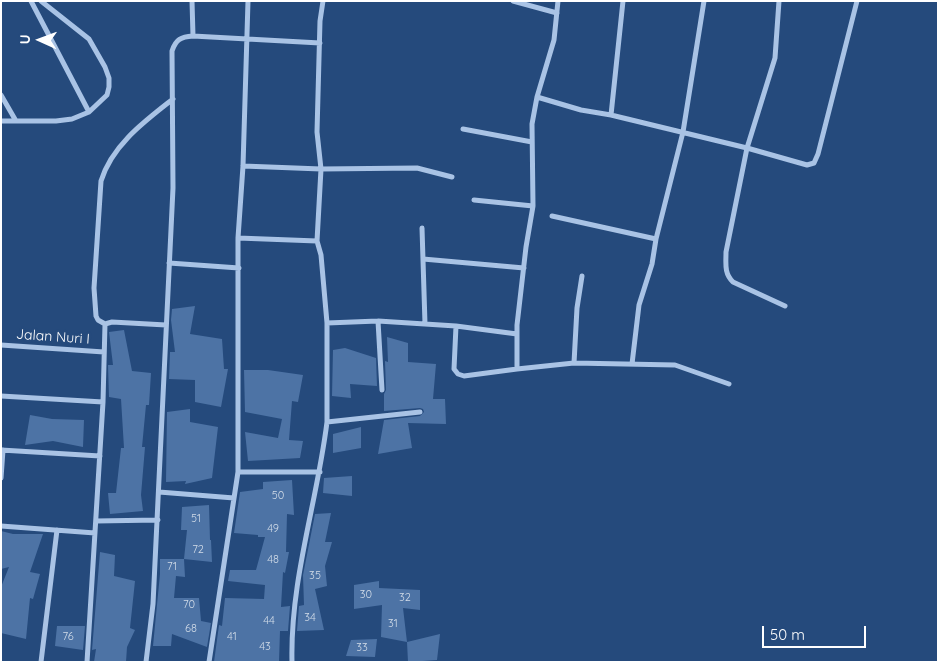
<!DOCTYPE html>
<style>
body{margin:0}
#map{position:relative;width:939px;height:663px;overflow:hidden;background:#254a7c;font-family:Quicksand,sans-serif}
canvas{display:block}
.frame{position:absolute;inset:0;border:2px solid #fff;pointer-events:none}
.north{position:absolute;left:15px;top:15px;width:50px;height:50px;-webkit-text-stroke:4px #254a7c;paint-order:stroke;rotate:272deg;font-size:14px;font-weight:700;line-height:20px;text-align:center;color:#fff}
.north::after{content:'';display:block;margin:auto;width:18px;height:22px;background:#fff;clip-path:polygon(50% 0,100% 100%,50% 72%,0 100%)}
.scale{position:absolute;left:762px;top:626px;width:104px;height:22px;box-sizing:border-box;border:2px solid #fff;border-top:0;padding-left:6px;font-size:15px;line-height:18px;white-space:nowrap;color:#fff;-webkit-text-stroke:4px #254a7c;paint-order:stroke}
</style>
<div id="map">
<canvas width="939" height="663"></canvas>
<div class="frame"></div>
<div class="north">U</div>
<div class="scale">50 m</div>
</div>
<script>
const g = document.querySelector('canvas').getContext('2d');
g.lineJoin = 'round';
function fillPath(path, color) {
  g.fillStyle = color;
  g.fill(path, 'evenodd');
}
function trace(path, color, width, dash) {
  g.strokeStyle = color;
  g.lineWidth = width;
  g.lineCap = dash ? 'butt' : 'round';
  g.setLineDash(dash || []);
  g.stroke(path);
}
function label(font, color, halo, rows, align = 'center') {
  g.font = font + ' Quicksand,sans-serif';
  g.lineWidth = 5;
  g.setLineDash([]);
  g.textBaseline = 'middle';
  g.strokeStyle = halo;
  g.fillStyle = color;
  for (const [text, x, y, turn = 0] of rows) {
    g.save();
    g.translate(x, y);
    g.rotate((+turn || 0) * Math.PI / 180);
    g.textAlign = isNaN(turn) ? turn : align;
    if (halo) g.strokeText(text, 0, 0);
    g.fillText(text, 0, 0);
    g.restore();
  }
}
fillPath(new Path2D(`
 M 195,306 L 190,334 L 222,339 L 224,369 L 228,369 L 221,407 L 195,402 L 195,380 L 169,379 L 170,352 L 175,352 L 171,320 L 172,309 Z
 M 124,330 L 132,371 L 151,373 L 149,405 L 146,405 L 142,447 L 145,447 L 141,495 L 143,511 L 110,514 L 108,493 L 116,493 L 121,448 L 124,448 L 121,399 L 109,397 L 108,365 L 113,365 L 109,332 Z
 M 387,337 L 408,343 L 408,362 L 436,364 L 433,399 L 445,399 L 446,424 L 408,423 L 412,448 L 378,454 L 384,420 L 420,416 L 424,412 L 423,409 L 420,408 L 384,411 L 384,394 L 386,390 L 385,361 L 388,362 Z
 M 345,348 L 376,358 L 377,386 L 350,384 L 351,398 L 332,396 L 333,350 Z
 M 244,370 L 268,370 L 303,375 L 298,402 L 292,401 L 289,440 L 303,441 L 300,458 L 248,461 L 245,432 L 278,438 L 282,419 L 245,412 Z
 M 190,409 L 190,422 L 218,427 L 212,478 L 185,484 L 186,481 L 166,482 L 167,412 Z
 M 30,415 L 52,419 L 84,420 L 83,447 L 53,441 L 25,445 Z
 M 361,427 L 361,448 L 333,453 L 333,434 Z
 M 352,476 L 352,496 L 323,493 L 324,478 Z
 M 292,480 L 294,515 L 287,514 L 286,552 L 289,552 L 285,573 L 283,572 L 281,607 L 290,606 L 288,631 L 280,631 L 279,662 L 214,662 L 219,625 L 222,626 L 225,598 L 264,599 L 265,585 L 228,581 L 230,570 L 256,570 L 265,537 L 258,537 L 258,535 L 234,533 L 240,492 L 263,489 L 263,482 Z
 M 209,505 L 210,540 L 211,540 L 212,562 L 184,559 L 187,530 L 181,530 L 182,507 Z
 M 331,513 L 325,542 L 332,542 L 325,566 L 327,586 L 315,589 L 324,630 L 297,631 L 299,606 L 304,605 L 303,575 L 315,514 Z
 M 1,531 L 13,534 L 43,534 L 30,572 L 40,574 L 33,599 L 30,598 L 26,639 L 1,633 L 1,587 L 9,567 L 1,569 Z
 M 100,552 L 115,555 L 114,576 L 135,581 L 130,628 L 135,630 L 127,647 L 126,662 L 94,662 L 96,649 L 92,650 Z
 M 160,559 L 184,559 L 185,577 L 176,576 L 174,598 L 199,598 L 201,621 L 211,623 L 207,647 L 172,634 L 171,646 L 153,646 L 160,574 Z
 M 379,581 L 379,588 L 420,590 L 420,610 L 403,608 L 407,642 L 381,637 L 382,605 L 354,609 L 354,585 Z
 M 57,626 L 85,626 L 83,650 L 55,646 Z
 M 440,634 L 437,660 L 408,662 L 407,642 Z
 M 377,639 L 375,657 L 346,656 L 351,640 Z`), '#4d73a5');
trace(new Path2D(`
 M 31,1 L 89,112
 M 192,1 L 193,36
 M 513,1 L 557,13
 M 558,1 L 554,40 L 537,97 L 532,124 L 533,206 L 526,247 L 517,325 L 517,369 L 574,363 L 675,365 L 729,384
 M 779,1 L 775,58 L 747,148 L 726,252 C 726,264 724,273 733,282 L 785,306
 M 1,95 L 16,121 L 56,121 L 72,119 L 89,112 L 107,95 L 109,87 L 109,78 L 105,67 L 89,39 L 41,1
 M 537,97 L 581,110 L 611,115 L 747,148 L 807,165 L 814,163 L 818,154 L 857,1
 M 611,115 L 623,1
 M 1,121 L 16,121
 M 463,129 L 532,142
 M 243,166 L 321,169 L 417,168 L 452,177
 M 474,200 L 533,206
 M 552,216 L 656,239
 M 422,228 L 425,324
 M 238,238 L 317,241 L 321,255 L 327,323 L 378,321 L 456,326 L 454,369 L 458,374 L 464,376 L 517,369
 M 317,241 L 321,169 L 317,132 L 320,21 L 323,1
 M 423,259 L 524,268
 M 169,263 L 239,268
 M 378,321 L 382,390
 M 327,323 L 327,422 L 420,412
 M 166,325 L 112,322 L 105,324 L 98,320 L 96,316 L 94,288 L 101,181 C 112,145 145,121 173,99
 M 456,326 L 517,334
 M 1,345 L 104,352
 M 574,363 L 577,308 L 582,276
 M 632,364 L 639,305 L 652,264 L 656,239 L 683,132 L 704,1
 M 1,396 L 103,402
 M 1,450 L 100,456
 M 238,472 L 320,472
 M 1,478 L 3,450
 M 159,492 L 234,498
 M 96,521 L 158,520
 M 1,526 L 95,533
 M 41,662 L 57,530
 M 87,662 L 103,402 L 105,324
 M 146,662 L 153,604 L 173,188 L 172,51 C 176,39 181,37 193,36 L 320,43
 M 209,662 L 238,472 L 238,238 L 243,166 L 248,1
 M 292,662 C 290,580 317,503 327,422`), '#a9c3e5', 5);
label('11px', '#d2dce8', null, [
 ["50",278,496],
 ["51",196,519],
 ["49",273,529],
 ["72",198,550],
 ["48",273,560],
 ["71",172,567],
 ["35",315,576],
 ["30",366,595],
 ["32",405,598],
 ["70",189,605],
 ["34",310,618],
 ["44",269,621],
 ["31",393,624],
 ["68",191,629],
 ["76",68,637],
 ["41",232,637],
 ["43",265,647],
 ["33",362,648]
]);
label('14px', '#fff', '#254a7c', [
 ["Jalan Nuri I",53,337,4]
]);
</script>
